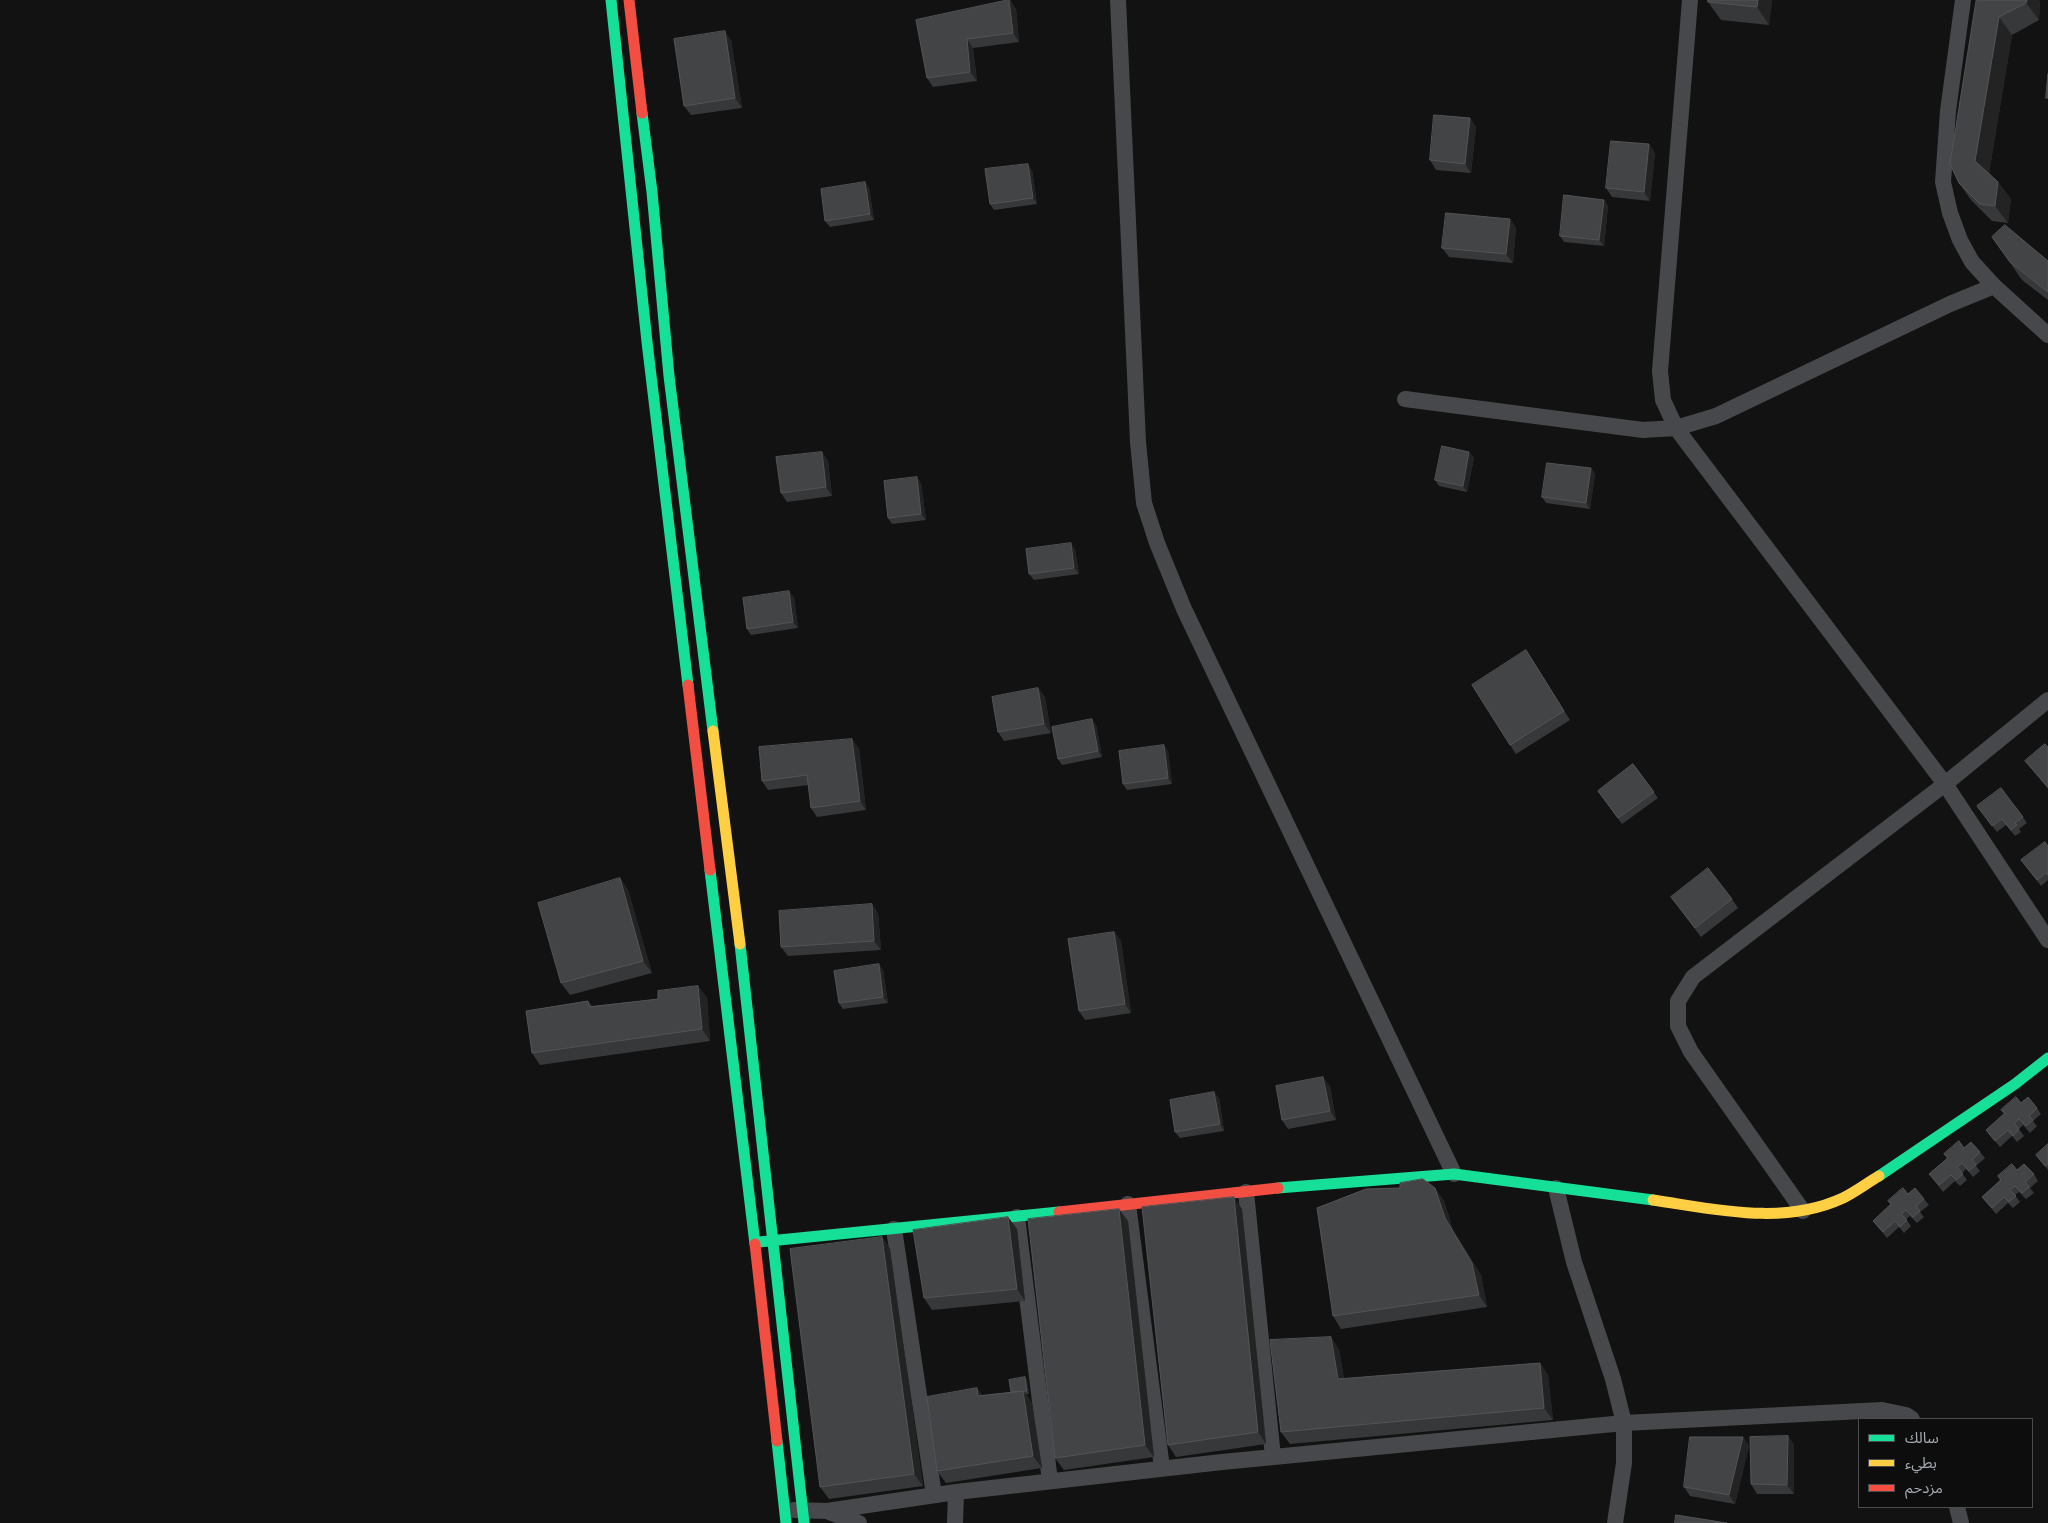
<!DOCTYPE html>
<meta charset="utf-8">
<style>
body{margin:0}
#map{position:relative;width:2048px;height:1523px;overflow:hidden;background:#121213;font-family:Karla,"Noto Sans Arabic",sans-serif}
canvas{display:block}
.legend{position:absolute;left:1858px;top:1418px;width:175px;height:90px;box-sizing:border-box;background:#0d0d0e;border:1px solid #4a4c50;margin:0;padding:6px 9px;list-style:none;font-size:15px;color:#a5aab2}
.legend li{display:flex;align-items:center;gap:10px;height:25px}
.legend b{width:25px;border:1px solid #4a4c50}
</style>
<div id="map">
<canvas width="2048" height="1523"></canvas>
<ul class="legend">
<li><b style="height:6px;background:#16e098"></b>سالك</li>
<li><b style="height:6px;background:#ffcf43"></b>بطيء</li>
<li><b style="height:6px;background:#f24e42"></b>مزدحم</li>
</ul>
</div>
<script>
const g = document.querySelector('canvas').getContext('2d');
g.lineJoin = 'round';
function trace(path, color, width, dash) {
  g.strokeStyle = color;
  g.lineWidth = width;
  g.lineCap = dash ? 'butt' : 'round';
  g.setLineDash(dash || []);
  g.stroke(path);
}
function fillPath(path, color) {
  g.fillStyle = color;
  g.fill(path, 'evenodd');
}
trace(new Path2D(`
 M 1118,0 L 1138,442 L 1144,503 L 1157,543 L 1184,609 L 1454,1174
 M 1690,0 L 1660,371 L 1663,400 L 1676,428 L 1945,784 L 2048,940
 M 1963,0 L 1948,111 L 1943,182 L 1950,213 L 1960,240 L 1972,262 L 1994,286 L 2048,335
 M 1405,399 L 1643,430 L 1676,428 L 1716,416 L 1950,304 L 1994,286
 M 1556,1188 L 1574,1262 L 1613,1379 L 1624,1423 L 1624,1463 L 1615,1523
 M 1246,1192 L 1273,1457
 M 1128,1204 L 1162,1468
 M 1803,1211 L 1691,1052 L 1678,1026 L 1678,1001 L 1693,977 L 1945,784 L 2048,700
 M 1017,1217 L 1050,1481
 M 894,1229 L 934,1495
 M 1957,1507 L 1961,1523
 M 794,1510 L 827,1511 L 956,1492 L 1222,1462 L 1624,1423 L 1882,1410 L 1906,1415 L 1912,1419
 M 829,1512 L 859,1523
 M 955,1523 L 956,1492`), '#47484b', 16);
trace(new Path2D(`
 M 611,0 L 647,342 L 688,685
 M 642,113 L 652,192 L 669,376 L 713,731
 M 710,870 L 755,1244
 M 740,944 L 804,1523
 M 1879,1176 L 2015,1084 L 2048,1058
 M 1278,1188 L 1454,1174 L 1653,1200
 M 759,1242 L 1059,1212
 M 777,1441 L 786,1523`), '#16e098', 11);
trace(new Path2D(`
 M 713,731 L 740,944
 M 1653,1200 C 1715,1209 1783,1226 1843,1198 C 1855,1192 1867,1183 1879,1176`), '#ffcf43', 11);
trace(new Path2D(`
 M 629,0 L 642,113
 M 688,685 L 710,870
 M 1059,1212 L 1278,1188
 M 755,1244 L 777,1441`), '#f24e42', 11);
fillPath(new Path2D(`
 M 1010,0 L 1016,9 L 1019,42 L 973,48 L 977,81 L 933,87 L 927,78 L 916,20 Z
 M 1772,0 L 1769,25 L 1721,20 L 1708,2 Z
 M 1977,0 L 2038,0 L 2040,2 L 2039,20 L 2012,35 L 1989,173 L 1998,182 L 2011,199 L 2008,223 L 1992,221 L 1971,200 L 1959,183 Z
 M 731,40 L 742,108 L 691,115 L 684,106 Z
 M 1470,118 L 1476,127 L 1471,173 L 1436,170 L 1430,160 Z
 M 1649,144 L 1655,153 L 1650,201 L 1612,197 L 1606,188 Z
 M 1032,170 L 1037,204 L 994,210 L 990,204 Z
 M 865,182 L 869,188 L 874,220 L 830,227 L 825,221 Z
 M 1604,200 L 1608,206 L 1604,246 L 1564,242 L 1560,236 Z
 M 1510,219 L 1516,228 L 1513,263 L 1449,257 L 1442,248 Z
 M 1992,237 L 2048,261 L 2048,300 L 2022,280 Z
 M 822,452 L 828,461 L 832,496 L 787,502 L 781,493 Z
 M 1469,452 L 1474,458 L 1467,492 L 1439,486 L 1435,480 Z
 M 1591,468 L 1595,474 L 1590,509 L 1546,503 L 1542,497 Z
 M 921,483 L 926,520 L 892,524 L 888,518 Z
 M 1075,549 L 1079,574 L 1034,580 L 1029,574 Z
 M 794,597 L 798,628 L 751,635 L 747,629 Z
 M 1526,650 L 1570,720 L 1516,754 L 1510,745 Z
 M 1038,688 L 1045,697 L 1051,733 L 1004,741 L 998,732 Z
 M 1096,725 L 1102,757 L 1062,765 L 1058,759 Z
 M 2048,747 L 2048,789 L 2030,767 L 2025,761 Z
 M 859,748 L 866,810 L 817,817 L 811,808 L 809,785 L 768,790 L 762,781 Z
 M 1168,751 L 1172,784 L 1127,790 L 1123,784 Z
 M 1633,764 L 1658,798 L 1622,824 L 1598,791 Z
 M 1977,806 L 2023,817 L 2027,823 L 2019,829 L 2021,832 L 2015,836 L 2006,825 L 1997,832 Z
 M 2048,846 L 2048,880 L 2041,886 L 2026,866 Z
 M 620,878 L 628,890 L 652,973 L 570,995 L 561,983 Z
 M 1671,897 L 1732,899 L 1738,908 L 1701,937 Z
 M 872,904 L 878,913 L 881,950 L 788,956 L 781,947 Z
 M 1114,932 L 1121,941 L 1131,1013 L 1085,1020 L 1079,1011 Z
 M 883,970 L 888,1003 L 843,1009 L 839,1003 Z
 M 698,986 L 707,998 L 710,1041 L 540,1065 L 532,1053 L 588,1001 L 592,1006 L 658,999 Z
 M 1330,1086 L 1336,1120 L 1288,1129 L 1282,1120 Z
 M 1219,1098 L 1224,1131 L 1180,1138 L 1175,1132 Z
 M 2021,1103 L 2037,1108 L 2041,1114 L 2033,1121 L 2037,1126 L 2030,1133 L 2023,1125 L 2019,1129 L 2024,1136 L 2017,1142 L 2012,1136 L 2000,1147 L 1986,1130 L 2004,1114 L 2001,1110 Z
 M 2048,1144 L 2048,1170 L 2036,1155 Z
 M 1964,1148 L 1980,1152 L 1985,1158 L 1976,1166 L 1980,1171 L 1973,1177 L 1966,1169 L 1962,1173 L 1967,1180 L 1960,1186 L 1955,1181 L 1943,1192 L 1929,1174 L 1947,1158 L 1944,1154 Z
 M 2017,1170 L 2034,1174 L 2038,1181 L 2030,1188 L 2034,1193 L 2026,1199 L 2019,1192 L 2015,1195 L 2020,1202 L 2013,1208 L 2008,1203 L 1996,1214 L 1982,1197 L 2000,1180 L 1998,1176 Z
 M 1435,1188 L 1444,1201 L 1453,1230 L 1481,1275 L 1487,1307 L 1341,1329 L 1333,1316 Z
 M 1908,1194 L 1924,1199 L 1929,1205 L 1920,1212 L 1924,1217 L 1917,1223 L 1910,1216 L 1906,1219 L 1911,1226 L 1904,1233 L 1899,1227 L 1887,1238 L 1873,1221 L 1891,1205 L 1888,1201 Z
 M 1242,1209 L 1266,1444 L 1176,1457 L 1168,1445 Z
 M 1008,1217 L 1017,1229 L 1025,1301 L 932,1310 L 924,1298 Z
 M 1128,1221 L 1154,1457 L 1064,1470 L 1055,1458 Z
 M 882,1237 L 890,1249 L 923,1486 L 829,1499 L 820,1487 Z
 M 1339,1349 L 1344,1379 L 1540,1363 L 1548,1375 L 1553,1420 L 1290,1444 L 1281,1432 Z
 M 1025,1377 L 1027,1380 L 1029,1394 L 1026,1394 L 1032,1403 L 1042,1468 L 946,1483 L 937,1471 L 977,1388 L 982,1395 L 1011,1392 Z
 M 1788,1436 L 1794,1445 L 1794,1494 L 1757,1494 L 1751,1484 Z
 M 1743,1437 L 1749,1446 L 1735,1504 L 1690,1496 L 1684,1487 Z`), '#363839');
fillPath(new Path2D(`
 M 1009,0 L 1016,9 L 1019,42 L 1013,33 Z
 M 1758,0 L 1772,0 L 1769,25 L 1757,7 Z
 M 2027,0 L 2038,0 L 2040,2 L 2039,20 L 2026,3 Z
 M 1999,17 L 2012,35 L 1988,179 L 1975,161 Z
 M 725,31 L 731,40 L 742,108 L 735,98 Z
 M 967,39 L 973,48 L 977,81 L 970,72 Z
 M 1470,118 L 1476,127 L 1471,173 L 1465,164 Z
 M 1649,144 L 1655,153 L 1650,201 L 1644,192 Z
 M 1028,164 L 1032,170 L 1037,204 L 1033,198 Z
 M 865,182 L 869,188 L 874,220 L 870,214 Z
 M 1998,182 L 2011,199 L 2008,223 L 1995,206 Z
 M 1604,200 L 1608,206 L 1604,246 L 1599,240 Z
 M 1510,219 L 1516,228 L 1513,263 L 1506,254 Z
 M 822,452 L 828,461 L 832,496 L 826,487 Z
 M 1469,452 L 1474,458 L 1467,492 L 1463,486 Z
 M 1591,468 L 1595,474 L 1590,509 L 1586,503 Z
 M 917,477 L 921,483 L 926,520 L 921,514 Z
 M 1071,543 L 1075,549 L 1079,574 L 1074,568 Z
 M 789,591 L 794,597 L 798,628 L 793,622 Z
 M 1038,688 L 1045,697 L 1051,733 L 1044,724 Z
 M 1092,719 L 1096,725 L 1102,757 L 1098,751 Z
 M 852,739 L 859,748 L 866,810 L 860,801 Z
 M 1164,745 L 1168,751 L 1172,784 L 1168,778 Z
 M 620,878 L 628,890 L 652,973 L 643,961 Z
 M 872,904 L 878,913 L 881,950 L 874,941 Z
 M 1114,932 L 1121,941 L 1131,1013 L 1125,1004 Z
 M 879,964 L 883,970 L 888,1003 L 883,997 Z
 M 698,986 L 707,998 L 710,1041 L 702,1029 Z
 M 1323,1077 L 1330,1086 L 1336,1120 L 1330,1111 Z
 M 1214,1092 L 1219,1098 L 1224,1131 L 1220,1124 Z
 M 1435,1188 L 1444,1201 L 1453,1230 L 1481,1275 L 1487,1307 L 1479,1295 L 1445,1218 Z
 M 1234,1197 L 1242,1209 L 1266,1444 L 1258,1432 Z
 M 1119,1209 L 1128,1221 L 1154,1457 L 1145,1445 Z
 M 1008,1217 L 1017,1229 L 1025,1301 L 1017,1289 Z
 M 882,1237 L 890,1249 L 923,1486 L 914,1474 Z
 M 1331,1337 L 1339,1349 L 1346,1391 L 1338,1379 Z
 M 1540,1363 L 1548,1375 L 1553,1420 L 1544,1408 Z
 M 1025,1377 L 1027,1380 L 1029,1394 L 1027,1391 Z
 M 977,1388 L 985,1400 L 978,1396 Z
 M 1023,1391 L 1032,1403 L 1042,1468 L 1033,1456 Z
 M 1788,1436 L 1794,1445 L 1794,1494 L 1787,1485 Z
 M 1743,1437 L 1749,1446 L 1735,1504 L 1729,1495 Z`), '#232324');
const building = new Path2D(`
 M 1009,0 L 1013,33 L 967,39 L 970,72 L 927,78 L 916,20 Z
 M 1708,0 L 1758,0 L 1757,7 L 1708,2 Z
 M 1977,0 L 2027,0 L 2026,3 L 1999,17 L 1975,161 L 1998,182 L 1995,206 L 1980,204 L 1959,183 L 1950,164 L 1976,1 Z
 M 725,31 L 735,98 L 684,106 L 674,39 Z
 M 2048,74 L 2048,98 L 2046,98 Z
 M 1434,115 L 1470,118 L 1465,164 L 1430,160 Z
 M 1611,141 L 1649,144 L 1644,192 L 1606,188 Z
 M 1028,164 L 1033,198 L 990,204 L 985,169 Z
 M 865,182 L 870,214 L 825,221 L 821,189 Z
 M 1564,195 L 1604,200 L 1599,240 L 1560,236 Z
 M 1446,213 L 1510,219 L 1506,254 L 1442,248 Z
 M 2005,225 L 2048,261 L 2048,292 L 2010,262 L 1992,237 Z
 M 1442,446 L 1469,452 L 1463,486 L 1435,480 Z
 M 822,452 L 826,487 L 781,493 L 776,457 Z
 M 1547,463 L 1591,468 L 1586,503 L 1542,497 Z
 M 917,477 L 921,514 L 888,518 L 884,481 Z
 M 1071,543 L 1074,568 L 1029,574 L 1026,549 Z
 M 789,591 L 793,622 L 747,629 L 743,598 Z
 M 1526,650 L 1564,711 L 1510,745 L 1472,685 Z
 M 1038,688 L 1044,724 L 998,732 L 992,697 Z
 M 1092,719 L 1098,751 L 1058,759 L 1052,727 Z
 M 852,739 L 860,801 L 811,808 L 807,775 L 762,781 L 759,747 Z
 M 2045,744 L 2048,747 L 2048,787 L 2025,761 Z
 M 1164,745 L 1168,778 L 1123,784 L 1119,751 Z
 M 1633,764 L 1654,792 L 1618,818 L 1598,791 Z
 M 2001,788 L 2023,817 L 2015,823 L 2017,825 L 2011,830 L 2002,819 L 1992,826 L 1977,806 Z
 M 2045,842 L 2048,846 L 2048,875 L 2046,873 L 2037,880 L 2021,860 Z
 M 1708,868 L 1732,899 L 1695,928 L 1671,897 Z
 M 620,878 L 643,961 L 561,983 L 538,903 Z
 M 872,904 L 874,941 L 781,947 L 779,911 Z
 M 1114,932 L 1125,1004 L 1079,1011 L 1068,939 Z
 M 879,964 L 883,997 L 839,1003 L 834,971 Z
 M 698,986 L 702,1029 L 532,1053 L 526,1011 L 588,1001 L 589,1007 L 658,999 L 658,991 Z
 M 1323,1077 L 1330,1111 L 1282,1120 L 1276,1086 Z
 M 1214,1092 L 1220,1124 L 1175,1132 L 1170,1100 Z
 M 2016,1097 L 2021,1103 L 2028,1097 L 2037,1108 L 2029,1116 L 2033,1120 L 2026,1126 L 2019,1119 L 2014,1123 L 2019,1129 L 2013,1136 L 2008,1130 L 1995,1141 L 1986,1130 L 2005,1113 L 2001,1110 Z
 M 1959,1141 L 1964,1148 L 1971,1142 L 1980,1152 L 1972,1160 L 1976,1165 L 1969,1171 L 1962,1163 L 1957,1167 L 1963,1174 L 1956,1180 L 1951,1175 L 1939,1185 L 1929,1174 L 1948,1158 L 1944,1154 Z
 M 2048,1144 L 2048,1164 L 2045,1166 L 2036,1155 Z
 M 2012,1164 L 2017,1170 L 2024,1164 L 2034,1174 L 2025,1182 L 2029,1187 L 2022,1193 L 2015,1186 L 2010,1190 L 2016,1196 L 2009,1202 L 2004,1197 L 1992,1208 L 1982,1197 L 2001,1180 L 1998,1176 Z
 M 1423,1179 L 1435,1188 L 1445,1218 L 1472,1263 L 1479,1295 L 1333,1316 L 1317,1208 L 1366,1189 L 1400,1188 L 1400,1183 Z
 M 1903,1188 L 1908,1194 L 1915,1188 L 1924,1199 L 1916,1206 L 1920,1211 L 1913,1217 L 1906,1210 L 1901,1214 L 1907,1220 L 1900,1227 L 1895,1221 L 1883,1232 L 1873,1221 L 1891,1204 L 1888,1201 Z
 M 1234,1197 L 1258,1432 L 1168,1445 L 1142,1207 Z
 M 1119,1209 L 1145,1445 L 1055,1458 L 1028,1219 Z
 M 1008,1217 L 1017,1289 L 924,1298 L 913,1230 Z
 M 882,1237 L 914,1474 L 820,1487 L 790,1249 Z
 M 1331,1337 L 1338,1379 L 1540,1363 L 1544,1408 L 1281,1432 L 1270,1340 Z
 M 1025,1377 L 1027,1391 L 1011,1392 L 1009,1380 Z
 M 977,1388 L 978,1396 L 1023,1391 L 1033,1456 L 937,1471 L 927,1397 Z
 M 1788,1436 L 1787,1485 L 1751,1484 L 1750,1437 Z
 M 1690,1437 L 1743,1437 L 1729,1495 L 1684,1487 Z
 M 1676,1515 L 1727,1523 L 1675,1523 Z`);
fillPath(building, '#424446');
trace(building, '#525457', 1);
</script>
